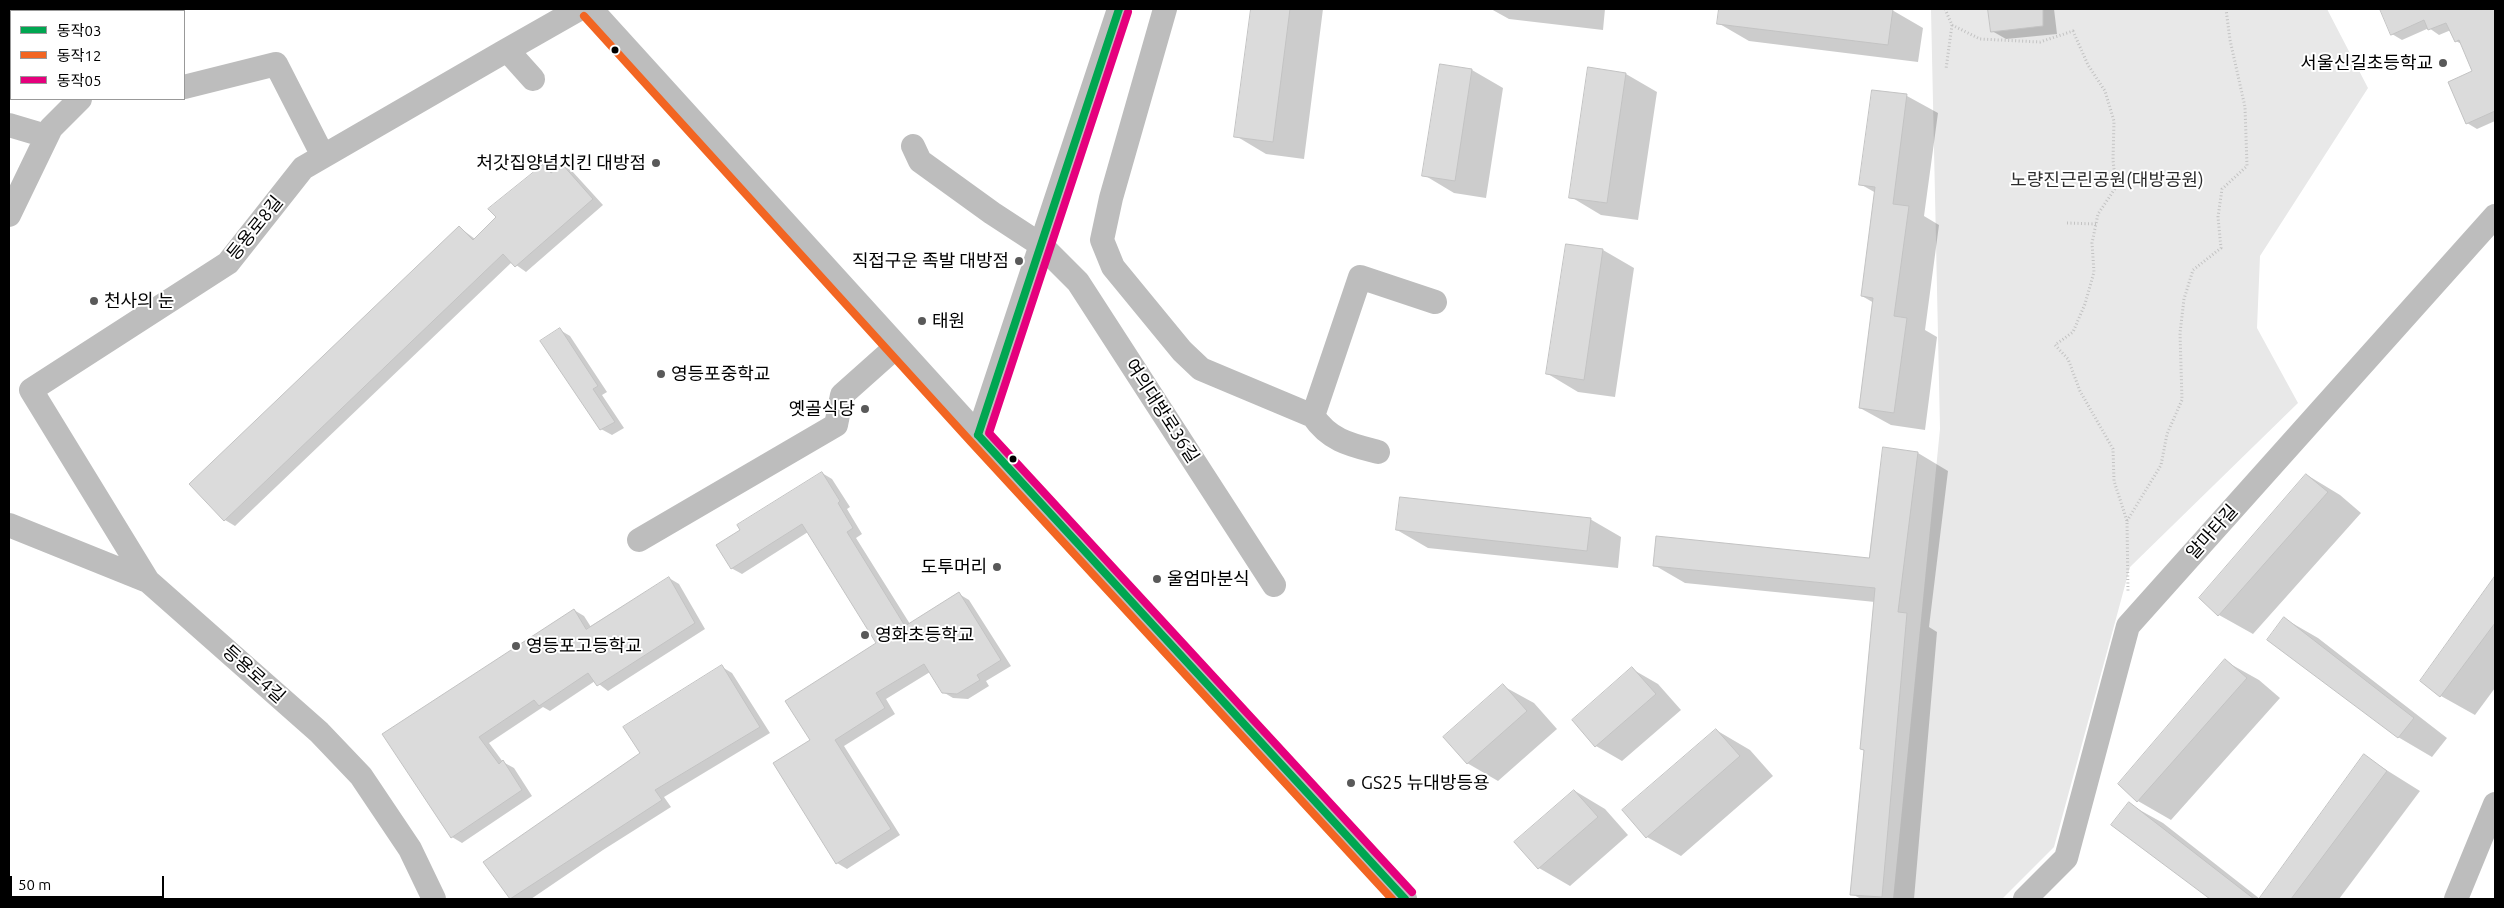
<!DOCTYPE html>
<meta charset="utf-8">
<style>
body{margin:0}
#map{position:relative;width:2504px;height:908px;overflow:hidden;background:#fff;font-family:Ubuntu,"Noto Sans KR",sans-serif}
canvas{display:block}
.frame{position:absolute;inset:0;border:10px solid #000;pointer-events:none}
.legend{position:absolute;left:10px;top:10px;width:175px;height:90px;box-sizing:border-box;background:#fff;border:1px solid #999;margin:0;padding:6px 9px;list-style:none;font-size:15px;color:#000}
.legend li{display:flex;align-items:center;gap:10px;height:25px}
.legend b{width:25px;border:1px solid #999}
.scale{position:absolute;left:10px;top:876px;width:154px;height:22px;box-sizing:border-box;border:2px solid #000;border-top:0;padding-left:6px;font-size:15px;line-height:18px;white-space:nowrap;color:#000;-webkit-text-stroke:4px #fff;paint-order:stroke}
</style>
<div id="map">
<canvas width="2504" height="908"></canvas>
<div class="frame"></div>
<ul class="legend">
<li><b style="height:6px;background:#00a651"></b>동작03</li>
<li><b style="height:6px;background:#f26522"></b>동작12</li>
<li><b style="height:6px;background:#e5007d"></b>동작05</li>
</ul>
<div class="scale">50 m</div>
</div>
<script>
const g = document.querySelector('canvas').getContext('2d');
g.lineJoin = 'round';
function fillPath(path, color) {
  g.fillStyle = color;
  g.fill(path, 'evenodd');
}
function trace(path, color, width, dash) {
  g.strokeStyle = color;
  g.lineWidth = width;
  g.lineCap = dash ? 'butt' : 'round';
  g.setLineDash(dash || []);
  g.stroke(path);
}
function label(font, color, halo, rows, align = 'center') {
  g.font = font + ' Ubuntu,"Noto Sans KR",sans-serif';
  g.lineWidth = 4;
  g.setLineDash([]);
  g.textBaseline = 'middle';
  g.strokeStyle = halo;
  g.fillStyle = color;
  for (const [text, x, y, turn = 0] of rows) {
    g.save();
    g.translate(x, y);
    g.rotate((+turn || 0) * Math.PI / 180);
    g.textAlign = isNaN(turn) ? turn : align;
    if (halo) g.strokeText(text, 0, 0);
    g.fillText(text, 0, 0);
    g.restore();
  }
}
fillPath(new Path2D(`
 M 1931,9 L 2327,9 L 2368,88 L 2260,256 L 2257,328 L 2298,403 L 2130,567 L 2054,847 L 2002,899 L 1893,899 L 1940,429 Z`), '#e8e8e8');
fillPath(new Path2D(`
 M 1252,9 L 1323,9 L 1304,159 L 1266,154 L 1236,136 Z
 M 1491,9 L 1605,9 L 1603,30 L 1509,19 Z
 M 1720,9 L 1892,10 L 1923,28 L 1918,62 L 1749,41 L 1718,23 Z
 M 1989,9 L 2054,9 L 2057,34 L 2006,39 L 1992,31 Z
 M 2381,9 L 2495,9 L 2495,121 L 2477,129 L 2467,123 L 2474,72 L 2463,45 L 2456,41 L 2451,30 L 2439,35 L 2429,28 L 2402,40 L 2392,34 Z
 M 1441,66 L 1472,70 L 1503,88 L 1486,198 L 1454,193 L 1424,175 Z
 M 1589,68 L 1626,74 L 1657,92 L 1638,220 L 1601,215 L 1571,197 Z
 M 1873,91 L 1907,96 L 1938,113 L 1924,216 L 1939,225 L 1925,330 L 1937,337 L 1925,430 L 1891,425 L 1860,408 L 1874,303 L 1862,296 L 1876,193 L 1860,184 Z
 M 562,165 L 572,171 L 603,205 L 526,272 L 512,262 L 235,526 L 225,520 L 191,484 L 459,227 L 475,239 L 544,166 L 555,172 Z
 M 1567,245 L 1603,250 L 1634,268 L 1615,397 L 1578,392 L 1548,374 Z
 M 560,330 L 570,336 L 607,392 L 602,395 L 624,428 L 612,435 L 601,429 Z
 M 1918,453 L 1948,471 L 1929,627 L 1937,632 L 1914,899 L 1861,899 L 1852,894 L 1865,751 L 1861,749 L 1875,602 L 1685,583 L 1654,565 L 1870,559 Z
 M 822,473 L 832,479 L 850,507 L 847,509 L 862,534 L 856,538 L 910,624 L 959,594 L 969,600 L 1011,666 L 986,681 L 989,686 L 968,699 L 953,698 L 943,692 L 930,672 L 886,699 L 895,714 L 844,746 L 900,835 L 847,869 L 837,863 L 812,741 L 878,644 L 808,532 L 742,574 L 731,568 Z
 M 2307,475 L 2340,495 L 2361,513 L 2253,634 L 2219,615 Z
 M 1590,519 L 1621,537 L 1618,568 L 1428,548 L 1397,530 Z
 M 669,578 L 679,584 L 705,629 L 608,691 L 595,681 L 550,711 L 543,707 L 489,743 L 503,762 L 514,768 L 532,796 L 462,843 L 452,837 L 384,734 L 574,610 L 584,616 L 591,627 Z
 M 2495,579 L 2495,688 L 2475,715 L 2441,696 L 2422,681 Z
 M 2285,619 L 2318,638 L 2447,738 L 2432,757 L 2398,737 Z
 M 2225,661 L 2259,680 L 2280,698 L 2171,820 L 2138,801 Z
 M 722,667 L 732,673 L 770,733 L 664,797 L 671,807 L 603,850 L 531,899 L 512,899 L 485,862 L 641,753 Z
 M 1632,669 L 1658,684 L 1681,710 L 1622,761 L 1596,746 L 1573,720 Z
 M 1503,686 L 1534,703 L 1557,729 L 1498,781 L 1467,763 Z
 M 1716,730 L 1750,750 L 1773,776 L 1681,856 L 1647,837 Z
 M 2364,756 L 2420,791 L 2339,899 L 2285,899 L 2269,887 Z
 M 1575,791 L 1605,809 L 1628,835 L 1570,886 L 1539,868 L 1516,842 Z
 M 2129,804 L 2163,823 L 2260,899 L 2212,899 L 2113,825 Z`), '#0003');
const building = new Path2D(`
 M 1251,9 L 1290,9 L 1273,142 L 1234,137 Z
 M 1719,9 L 1893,9 L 1888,45 L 1717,24 Z
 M 1988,9 L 2043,9 L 2043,26 L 1991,32 Z
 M 2380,9 L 2495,9 L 2495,111 L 2466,124 L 2448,82 L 2472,71 L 2459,40 L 2455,42 L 2446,23 L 2428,30 L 2424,20 L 2391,35 Z
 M 1440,64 L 1472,69 L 1455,181 L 1422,176 Z
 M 1588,67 L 1626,73 L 1607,203 L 1569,198 Z
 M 1872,90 L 1907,94 L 1893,204 L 1909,206 L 1894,316 L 1907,318 L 1894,413 L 1859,408 L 1873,298 L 1861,296 L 1875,187 L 1859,185 Z
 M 544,164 L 551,173 L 562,164 L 593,199 L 515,267 L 503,254 L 224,521 L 189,484 L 459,226 L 473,240 L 496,217 L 488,209 Z
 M 1566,244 L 1603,249 L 1584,380 L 1546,374 Z
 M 560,328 L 598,386 L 593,389 L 615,422 L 600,430 L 540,341 Z
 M 1883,447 L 1918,452 L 1898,612 L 1907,613 L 1882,897 L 1850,895 L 1864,750 L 1860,749 L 1875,588 L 1653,566 L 1656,536 L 1869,558 Z
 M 822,472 L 840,501 L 838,503 L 853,528 L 847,532 L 905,626 L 959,592 L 1001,660 L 977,675 L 980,680 L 957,694 L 942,693 L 924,664 L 876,693 L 885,708 L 835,740 L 891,829 L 836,864 L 773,763 L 810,740 L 785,701 L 876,643 L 802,524 L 731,569 L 716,545 L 740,530 L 737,525 Z
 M 2306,474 L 2328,492 L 2218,616 L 2199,598 Z
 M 1400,497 L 1591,518 L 1587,551 L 1396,530 Z
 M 2495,576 L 2495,623 L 2440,697 L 2420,681 Z
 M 669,577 L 695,623 L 597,686 L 588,673 L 539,706 L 534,700 L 479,737 L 499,764 L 503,760 L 522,790 L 451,838 L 382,734 L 574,609 L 586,629 Z
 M 2284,617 L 2414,718 L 2398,738 L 2267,640 Z
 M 2225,659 L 2247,678 L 2137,802 L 2118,784 Z
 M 722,665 L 760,727 L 655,790 L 662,800 L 510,899 L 483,862 L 640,753 L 623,727 Z
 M 1632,667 L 1656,694 L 1595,747 L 1572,720 Z
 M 1503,684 L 1527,711 L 1467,764 L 1443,737 Z
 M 1716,729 L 1740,756 L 1646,838 L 1622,810 Z
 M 2364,754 L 2387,771 L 2291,899 L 2259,899 Z
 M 1574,790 L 1598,817 L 1538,869 L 1514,842 Z
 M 2129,802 L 2254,899 L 2210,899 L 2111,825 Z`);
fillPath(building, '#dbdbdb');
trace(building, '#c3c3c3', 1);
trace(new Path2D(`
 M 1945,9 L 1952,25 L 1946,69
 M 1952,25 L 1980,39 L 2040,42 L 2073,31 L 2088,65 L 2105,91 L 2114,121 L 2113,160 L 2116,187 L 2098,214 L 2092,243 L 2094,272 L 2085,304 L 2073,332 L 2055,345 L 2068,359 L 2080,391 L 2113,449 L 2114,481 L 2127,521 L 2128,592
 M 2067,223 L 2096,224
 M 2127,521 L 2161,465 L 2167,434 L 2182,400 L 2180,333 L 2184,299 L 2193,270 L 2221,248 L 2218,217 L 2222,189 L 2247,166 L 2245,107 L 2230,40 L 2226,9`), '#c2c2c2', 3, [1, 2.5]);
trace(new Path2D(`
 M 591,9 L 978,435 L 1405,899
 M 1165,9 L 1111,198 L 1102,240 L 1113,267 L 1182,351 L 1201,369 L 1313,416 L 1360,277 L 1435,302
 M 38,11 L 40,9
 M 9,50 L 11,47
 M 507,50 L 579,9
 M 184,87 L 276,64 L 323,156
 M 9,125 L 46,136
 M 913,146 L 920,161 L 992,213 L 1041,245 L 1078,282 L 1274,585
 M 9,215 L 51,128 L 80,99
 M 1313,416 C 1330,441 1351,445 1378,452
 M 978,435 L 1119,9
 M 9,525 L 148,581 L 319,732 L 361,776 L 410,849 L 434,899
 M 639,540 L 836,425 L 842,395 L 897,346
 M 148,581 L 31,390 L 228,263 L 303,168 L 507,50 L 533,79
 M 2025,899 L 2066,858 L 2128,626 L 2495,216
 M 2456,899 L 2495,804`), '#bdbdbd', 24);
trace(new Path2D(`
 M 978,435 L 1405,899
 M 978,435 L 1119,9`), '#00a651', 8);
trace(new Path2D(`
 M 584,16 L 971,442 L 1392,899`), '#f26522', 8);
trace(new Path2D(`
 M 1128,12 L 989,433 L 1412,892`), '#e5007d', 8);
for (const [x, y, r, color] of [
 [615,50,4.5,"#000"],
 [2443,63,5,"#595959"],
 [656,163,5,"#595959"],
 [1019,261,5,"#595959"],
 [94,301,5,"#595959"],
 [922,321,5,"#595959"],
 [661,374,5,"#595959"],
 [865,409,5,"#595959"],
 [1013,459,4.5,"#000"],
 [997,567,5,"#595959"],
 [1157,579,5,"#595959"],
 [865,635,5,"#595959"],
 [516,646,5,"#595959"],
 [1351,783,5,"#595959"]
]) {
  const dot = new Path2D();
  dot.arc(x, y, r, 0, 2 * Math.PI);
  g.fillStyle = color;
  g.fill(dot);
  trace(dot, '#fff', 2);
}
label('18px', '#000', '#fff', [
 ["서울신길초등학교",2433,63,"right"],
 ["처갓집양념치킨 대방점",646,163,"right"],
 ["직접구운 족발 대방점",1009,261,"right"],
 ["천사의 눈",104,301],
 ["태원",932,321],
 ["영등포중학교",671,374],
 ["옛골식당",855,409,"right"],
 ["도투머리",987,567,"right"],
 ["울엄마분식",1167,579],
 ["영화초등학교",875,635],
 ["영등포고등학교",526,646],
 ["GS25 뉴대방등용",1361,783]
], 'left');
label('18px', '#2c2c2c', '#fff', [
 ["노량진근린공원(대방공원)",2107,180]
]);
label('18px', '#000', '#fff', [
 ["등용로8길",255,228,-51],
 ["여의대방로36길",1162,411,57],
 ["알마타길",2212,532,-48],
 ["등용로4길",254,674,42]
]);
</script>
